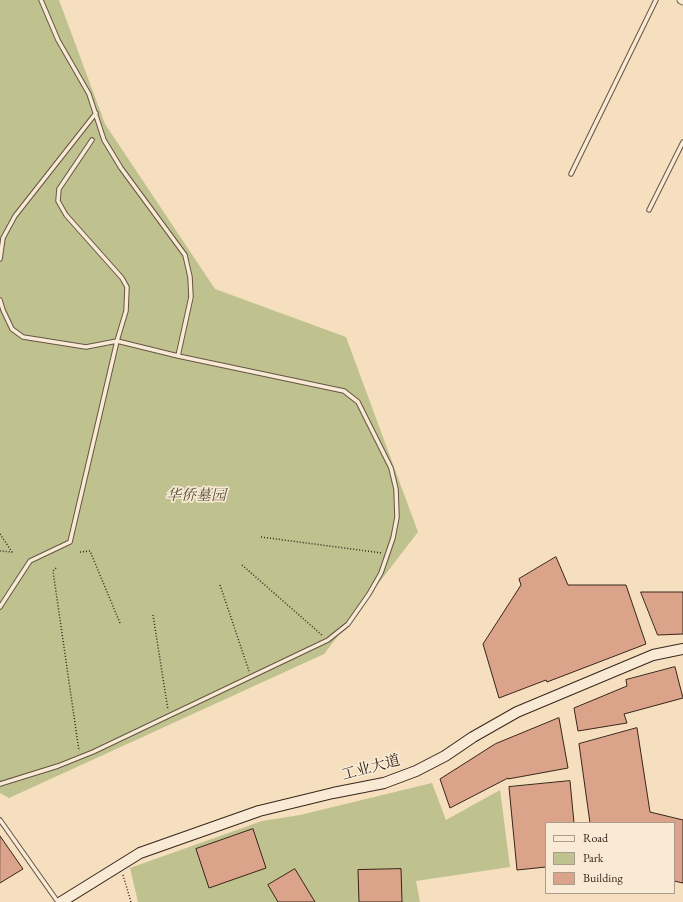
<!DOCTYPE html>
<meta charset="utf-8">
<style>
body{margin:0}
#map{position:relative;width:683px;height:902px;overflow:hidden;background:#f5dfbe;font-family:"EB Garamond",serif}
canvas{display:block}
.legend{position:absolute;left:545px;top:822px;width:130px;height:72px;box-sizing:border-box;background:#f8ead5;border:1px solid #ab9c8b;margin:0;padding:5px 7px;list-style:none;font-size:12px;color:#37261b}
.legend li{display:flex;align-items:center;gap:8px;height:20px}
.legend b{width:20px;border:1px solid #ab9c8b}
</style>
<div id="map">
<canvas width="683" height="902"></canvas>
<ul class="legend">
<li><b style="height:5px;background:#f8ead5"></b>Road</li>
<li><b style="height:11px;background:#bfc18f"></b>Park</li>
<li><b style="height:11px;background:#dca38b"></b>Building</li>
</ul>
</div>
<script>
const g = document.querySelector('canvas').getContext('2d');
g.lineJoin = 'round';
function fillPath(path, color) {
  g.fillStyle = color;
  g.fill(path, 'evenodd');
}
function trace(path, color, width, dash) {
  g.strokeStyle = color;
  g.lineWidth = width;
  g.lineCap = dash ? 'butt' : 'round';
  g.setLineDash(dash || []);
  g.stroke(path);
}
function label(font, color, halo, rows, align = 'center') {
  g.font = font + ' "EB Garamond","Noto Serif SC",serif';
  g.lineWidth = 3.5;
  g.setLineDash([]);
  g.textBaseline = 'middle';
  g.strokeStyle = halo;
  g.fillStyle = color;
  for (const [text, x, y, turn = 0] of rows) {
    g.save();
    g.translate(x, y);
    g.rotate((+turn || 0) * Math.PI / 180);
    g.textAlign = isNaN(turn) ? turn : align;
    if (halo) g.strokeText(text, 0, 0);
    g.fillText(text, 0, 0);
    g.restore();
  }
}
fillPath(new Path2D(`
 M 0,0 L 59,0 L 105,124 L 215,289 L 346,337 L 418,532 L 324,654 L 9,798 L 0,793 Z
 M 432,783 L 446,820 L 500,790 L 510,867 L 416,881 L 420,902 L 138,902 L 130,868 L 262,821 L 300,815 Z`), '#bfc18f');
const building = new Path2D(`
 M 556,557 L 568,585 L 626,585 L 646,644 L 547,682 L 546,680 L 499,698 L 483,644 L 521,585 L 519,579 Z
 M 641,592 L 683,592 L 683,634 L 658,635 Z
 M 675,667 L 683,698 L 624,714 L 627,723 L 578,731 L 574,708 L 627,686 L 626,680 Z
 M 559,718 L 568,768 L 508,779 L 508,778 L 450,808 L 440,779 L 495,744 Z
 M 637,728 L 650,812 L 683,820 L 683,883 L 674,881 L 674,823 L 590,823 L 579,744 Z
 M 570,781 L 574,823 L 546,823 L 546,867 L 517,870 L 509,787 Z
 M 253,829 L 266,868 L 209,888 L 196,849 Z
 M 0,836 L 23,869 L 0,883 Z
 M 295,869 L 315,902 L 278,902 L 268,885 Z
 M 401,869 L 402,902 L 359,902 L 358,870 Z`);
fillPath(building, '#dca38b');
trace(building, '#37261b', 1);
const lane = new Path2D(`
 M 41,0 L 58,40 L 89,94 L 104,140 L 121,168 L 185,255 L 190,277 L 191,297 L 178,356
 M 571,174 L 656,0
 M 649,210 L 683,142
 M 0,259 L 3,238 L 15,216 L 96,113
 M 0,300 L 3,310 L 12,329 L 23,337 L 86,347 L 117,341 L 178,356 L 344,391 L 358,402 L 391,468 L 396,489 L 397,517 L 393,538 L 381,573 L 369,594 L 348,624 L 328,640 L 93,752 L 58,766 L 0,784
 M 0,607 L 30,561 L 70,542 L 117,341 L 126,311 L 127,287 L 122,278 L 66,215 L 58,201 L 59,189 L 92,140
 M 0,820 L 58,902`);
const street = new Path2D(`
 M 681,0 L 683,1`);
const secondary = new Path2D(`
 M 61,902 L 140,853 L 259,811 L 333,793 L 384,783 L 416,771 L 445,756 L 473,737 L 517,712 L 653,655 L 683,649`);
trace(lane, '#665444', 5.5);
trace(street, '#665444', 9);
trace(secondary, '#37261b', 12);
trace(new Path2D(`
 M 0,534 L 12,552 L 0,551
 M 261,537 L 382,553
 M 80,552 L 90,551 L 120,623
 M 242,565 L 323,636
 M 56,568 L 53,571 L 79,751
 M 220,585 L 249,671
 M 153,615 L 168,710
 M 123,875 L 131,902`), '#37261b', 1.5, [1, 2]);
trace(lane, '#f8ead5', 3.5);
trace(street, '#f8ead5', 7);
trace(secondary, '#f8ead5', 10);
label('italic 15px', '#594d38', '#f8ead5', [
 ["华侨墓园",196,496]
]);
label('15px', '#37261b', '#f8ead5', [
 ["工业大道",371,768,-15]
]);
</script>
